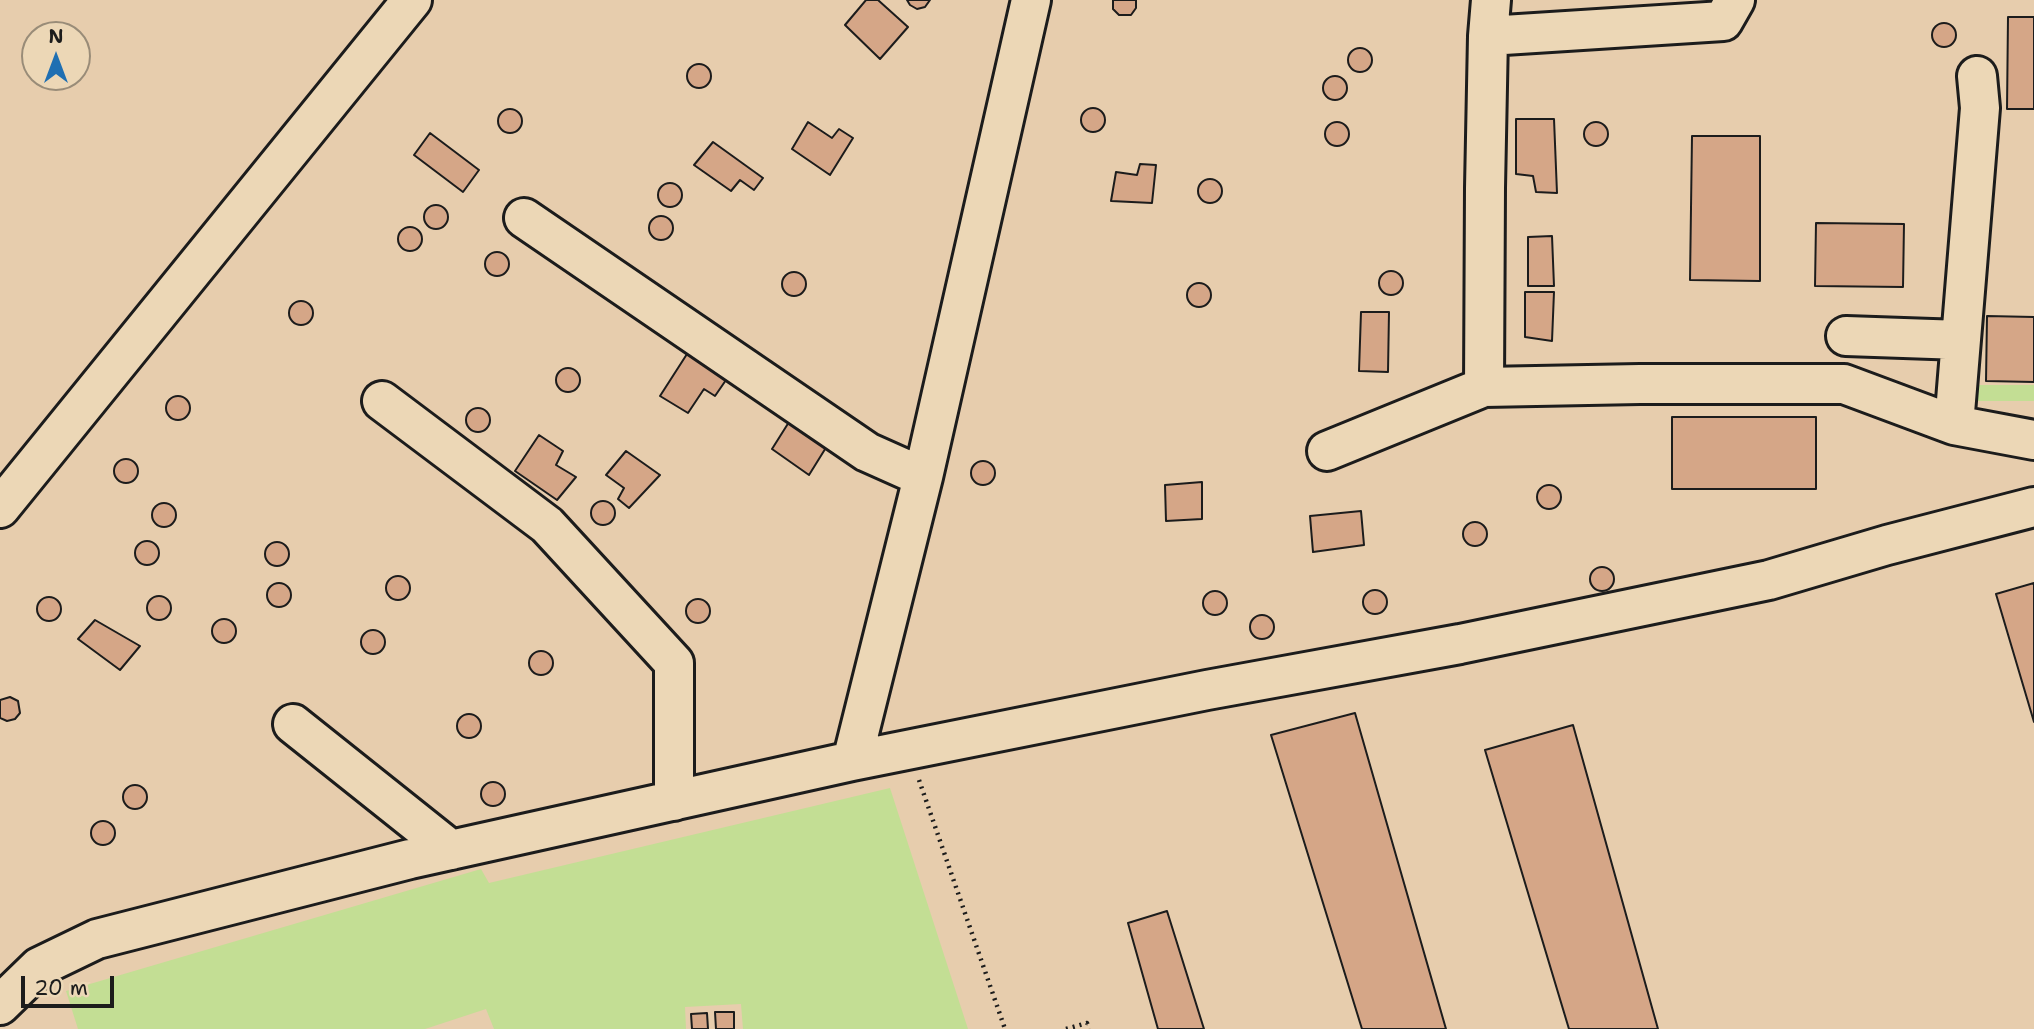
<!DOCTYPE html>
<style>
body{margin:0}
#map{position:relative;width:2034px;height:1029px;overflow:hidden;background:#e7cdad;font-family:"Shantell Sans",sans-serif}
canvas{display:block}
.north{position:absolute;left:21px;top:21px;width:70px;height:70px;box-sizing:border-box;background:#ecd7b6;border:2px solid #998c78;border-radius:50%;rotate:0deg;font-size:19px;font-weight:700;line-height:28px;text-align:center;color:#1c1c1c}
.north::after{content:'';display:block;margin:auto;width:24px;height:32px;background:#1f6fb2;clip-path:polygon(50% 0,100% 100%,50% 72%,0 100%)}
.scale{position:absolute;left:21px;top:976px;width:93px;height:32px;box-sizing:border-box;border:4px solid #1c1c1c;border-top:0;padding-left:9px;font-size:21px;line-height:24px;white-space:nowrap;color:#1c1c1c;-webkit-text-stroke:5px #ecd7b6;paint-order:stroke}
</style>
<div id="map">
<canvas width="2034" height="1029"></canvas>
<div class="north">N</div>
<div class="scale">20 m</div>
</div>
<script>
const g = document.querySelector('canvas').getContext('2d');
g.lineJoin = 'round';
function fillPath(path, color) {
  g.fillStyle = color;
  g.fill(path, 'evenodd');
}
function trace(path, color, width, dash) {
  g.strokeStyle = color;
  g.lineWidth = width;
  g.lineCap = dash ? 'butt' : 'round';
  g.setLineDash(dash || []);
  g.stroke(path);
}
fillPath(new Path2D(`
 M 1973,385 L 2034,385 L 2034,401 L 1977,401 L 1973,398 Z
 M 890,788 L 968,1029 L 743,1029 L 741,1004 L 685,1007 L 686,1029 L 494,1029 L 486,1009 L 425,1029 L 78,1029 L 66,991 L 481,869 L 489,883 Z`), '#c3de94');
const building = new Path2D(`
 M 866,0 L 878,0 L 908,27 L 880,59 L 845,25 Z
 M 907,0 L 930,0 L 925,7 L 917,9 L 910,5 Z
 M 1113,0 L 1136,0 L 1136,8 L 1131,15 L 1119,15 L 1113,9 Z
 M 2008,17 L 2034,17 L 2034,109 L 2007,109 Z
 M1932 35a12 12 0 1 1 24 0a12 12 0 1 1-24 0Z
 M1348 60a12 12 0 1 1 24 0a12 12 0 1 1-24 0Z
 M687 76a12 12 0 1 1 24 0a12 12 0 1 1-24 0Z
 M1323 88a12 12 0 1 1 24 0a12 12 0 1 1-24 0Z
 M1081 120a12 12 0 1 1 24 0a12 12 0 1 1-24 0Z
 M498 121a12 12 0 1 1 24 0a12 12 0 1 1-24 0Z
 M 1516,119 L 1554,119 L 1557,193 L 1536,192 L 1533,176 L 1516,174 Z
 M1584 134a12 12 0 1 1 24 0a12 12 0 1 1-24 0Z
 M1325 134a12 12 0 1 1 24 0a12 12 0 1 1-24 0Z
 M 808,122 L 832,138 L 839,129 L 853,138 L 830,175 L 792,149 Z
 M 430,133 L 479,170 L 463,192 L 414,155 Z
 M 1692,136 L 1760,136 L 1760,281 L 1690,280 Z
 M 713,142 L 763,178 L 754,190 L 740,180 L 731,191 L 694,165 Z
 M 1140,164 L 1156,165 L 1152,203 L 1111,201 L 1116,172 L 1137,175 Z
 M1198 191a12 12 0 1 1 24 0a12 12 0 1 1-24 0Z
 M658 195a12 12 0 1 1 24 0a12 12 0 1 1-24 0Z
 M424 217a12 12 0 1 1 24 0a12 12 0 1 1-24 0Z
 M649 228a12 12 0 1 1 24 0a12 12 0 1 1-24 0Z
 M 1816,223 L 1904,224 L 1903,287 L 1815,286 Z
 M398 239a12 12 0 1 1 24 0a12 12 0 1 1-24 0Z
 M 1552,236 L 1554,286 L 1528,286 L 1528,237 Z
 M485 264a12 12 0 1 1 24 0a12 12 0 1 1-24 0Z
 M1379 283a12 12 0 1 1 24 0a12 12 0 1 1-24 0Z
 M782 284a12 12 0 1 1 24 0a12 12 0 1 1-24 0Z
 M1187 295a12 12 0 1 1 24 0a12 12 0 1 1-24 0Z
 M 1525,292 L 1554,292 L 1552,341 L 1525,337 Z
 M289 313a12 12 0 1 1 24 0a12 12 0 1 1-24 0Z
 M 1361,312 L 1389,312 L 1388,372 L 1359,371 Z
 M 1987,316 L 2034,317 L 2034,382 L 1986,381 Z
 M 687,354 L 726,380 L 715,396 L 704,389 L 688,413 L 660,396 Z
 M556 380a12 12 0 1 1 24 0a12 12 0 1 1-24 0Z
 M166 408a12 12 0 1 1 24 0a12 12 0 1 1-24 0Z
 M466 420a12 12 0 1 1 24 0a12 12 0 1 1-24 0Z
 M 1672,417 L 1816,417 L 1816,489 L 1672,489 Z
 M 789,422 L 827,446 L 809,475 L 772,449 Z
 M 539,435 L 563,451 L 556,465 L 576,477 L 557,500 L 515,471 Z
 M 626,451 L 660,475 L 629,508 L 618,499 L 624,488 L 606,475 Z
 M114 471a12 12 0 1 1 24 0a12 12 0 1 1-24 0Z
 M971 473a12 12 0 1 1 24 0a12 12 0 1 1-24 0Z
 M 1202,482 L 1202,519 L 1166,521 L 1165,485 Z
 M1537 497a12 12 0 1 1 24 0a12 12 0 1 1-24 0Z
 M591 513a12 12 0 1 1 24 0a12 12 0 1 1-24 0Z
 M152 515a12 12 0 1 1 24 0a12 12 0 1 1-24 0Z
 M 1361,511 L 1364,545 L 1313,552 L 1310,516 Z
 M1463 534a12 12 0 1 1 24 0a12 12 0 1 1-24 0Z
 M135 553a12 12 0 1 1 24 0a12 12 0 1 1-24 0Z
 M265 554a12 12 0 1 1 24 0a12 12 0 1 1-24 0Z
 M1590 579a12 12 0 1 1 24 0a12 12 0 1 1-24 0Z
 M386 588a12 12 0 1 1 24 0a12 12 0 1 1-24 0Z
 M267 595a12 12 0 1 1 24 0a12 12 0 1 1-24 0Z
 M 2034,583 L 2034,722 L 1996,594 Z
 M1363 602a12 12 0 1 1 24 0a12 12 0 1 1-24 0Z
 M1203 603a12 12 0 1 1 24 0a12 12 0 1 1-24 0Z
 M147 608a12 12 0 1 1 24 0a12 12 0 1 1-24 0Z
 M37 609a12 12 0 1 1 24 0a12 12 0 1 1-24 0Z
 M686 611a12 12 0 1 1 24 0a12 12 0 1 1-24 0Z
 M1250 627a12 12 0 1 1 24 0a12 12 0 1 1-24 0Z
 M212 631a12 12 0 1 1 24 0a12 12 0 1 1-24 0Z
 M 95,620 L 140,646 L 120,670 L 78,639 Z
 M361 642a12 12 0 1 1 24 0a12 12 0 1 1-24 0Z
 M529 663a12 12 0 1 1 24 0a12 12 0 1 1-24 0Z
 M 10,697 L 18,701 L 20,713 L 15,719 L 7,721 L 0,718 L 0,700 Z
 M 1355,713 L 1446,1029 L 1362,1029 L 1271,735 Z
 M457 726a12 12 0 1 1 24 0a12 12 0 1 1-24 0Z
 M 1573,725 L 1658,1029 L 1569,1029 L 1485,750 Z
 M481 794a12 12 0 1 1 24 0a12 12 0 1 1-24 0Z
 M123 797a12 12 0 1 1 24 0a12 12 0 1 1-24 0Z
 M91 833a12 12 0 1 1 24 0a12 12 0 1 1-24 0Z
 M 1167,911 L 1204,1029 L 1158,1029 L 1128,923 Z
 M 715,1012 L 734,1012 L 734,1029 L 716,1029 Z
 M 707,1013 L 708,1029 L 692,1029 L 691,1014 Z`);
fillPath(building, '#d5a687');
trace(building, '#1c1c1c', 2);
const minor = new Path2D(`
 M 1488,36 L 1723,21 L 1735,0
 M 524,218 L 867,452 L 923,477
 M 1846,336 L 1961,340
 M 1484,387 L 1485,188 L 1488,36 L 1491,0
 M 382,401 L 547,525 L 674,663 L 674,801
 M 1954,425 L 1980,108 L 1977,76
 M 1327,451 L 1484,387 L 1640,384 L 1844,384 L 1954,425 L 2034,440
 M 0,508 L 412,0
 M 293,724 L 451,850
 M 852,761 L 923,477 L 1031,0
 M 0,1005 L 39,967 L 97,939 L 410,859 L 852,761 L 1207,690 L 1460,644 L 1769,580 L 1887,545 L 2034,507`);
trace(minor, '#1c1c1c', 44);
trace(new Path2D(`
 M 919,780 L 1005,1029
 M 1066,1029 L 1087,1023 L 1089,1029`), '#1c1c1c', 4.5, [2, 5]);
trace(minor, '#ecd7b6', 38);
</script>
